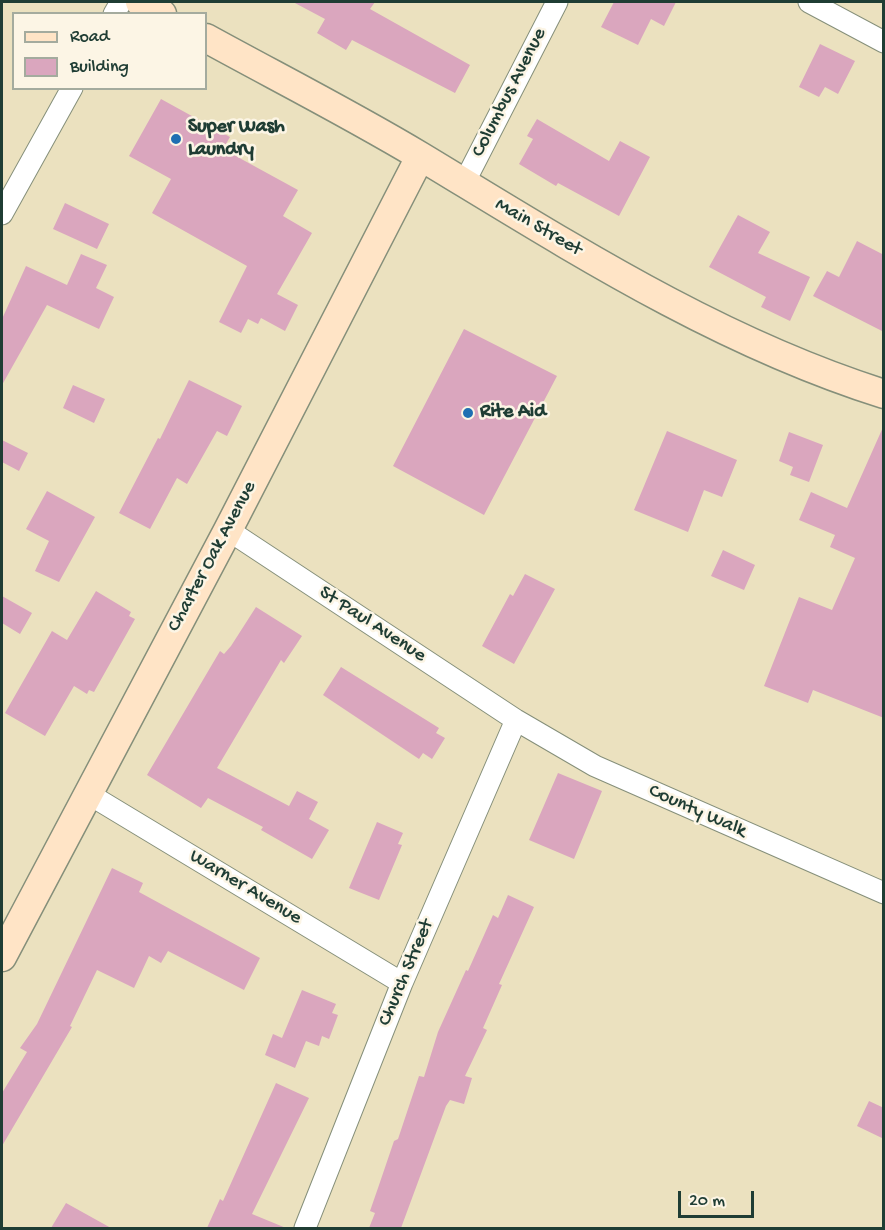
<!DOCTYPE html>
<style>
body{margin:0}
#map{position:relative;width:885px;height:1230px;overflow:hidden;background:#ebe1bf;font-family:"Gochi Hand",sans-serif}
canvas{display:block}
.frame{position:absolute;inset:0;border:3px solid #1f3d34;pointer-events:none}
.legend{position:absolute;left:12px;top:12px;width:195px;height:78px;box-sizing:border-box;background:#fcf5e5;border:2px solid #a4ab9e;margin:0;padding:8px 10px;list-style:none;font-size:18px;color:#1f3d34}
.legend li{display:flex;align-items:center;gap:12px;height:30px}
.legend b{width:30px;border:2px solid #a4ab9e}
.scale{position:absolute;left:678px;top:1191px;width:76px;height:27px;box-sizing:border-box;border:3px solid #1f3d34;border-top:0;padding-left:8px;font-size:18px;line-height:21px;white-space:nowrap;color:#1f3d34;-webkit-text-stroke:4px #fcf5e5;paint-order:stroke}
</style>
<div id="map">
<canvas width="885" height="1230"></canvas>
<div class="frame"></div>
<ul class="legend">
<li><b style="height:8px;background:#ffe4c6"></b>Road</li>
<li><b style="height:16px;background:#daa6be"></b>Building</li>
</ul>
<div class="scale">20 m</div>
</div>
<script>
const g = document.querySelector('canvas').getContext('2d');
g.lineJoin = 'round';
function fillPath(path, color) {
  g.fillStyle = color;
  g.fill(path, 'evenodd');
}
function trace(path, color, width, dash) {
  g.strokeStyle = color;
  g.lineWidth = width;
  g.lineCap = dash ? 'butt' : 'round';
  g.setLineDash(dash || []);
  g.stroke(path);
}
function label(font, color, halo, rows, align = 'center') {
  g.font = font + ' "Gochi Hand",sans-serif';
  g.lineWidth = 5;
  g.setLineDash([]);
  g.textBaseline = 'middle';
  g.strokeStyle = halo;
  g.fillStyle = color;
  for (const [text, x, y, turn = 0] of rows) {
    g.save();
    g.translate(x, y);
    g.rotate((+turn || 0) * Math.PI / 180);
    g.textAlign = isNaN(turn) ? turn : align;
    if (halo) g.strokeText(text, 0, 0);
    g.fillText(text, 0, 0);
    g.restore();
  }
}
fillPath(new Path2D(`
 M 293,2 L 375,2 L 370,9 L 470,65 L 455,93 L 352,40 L 346,50 L 317,33 L 325,19 Z
 M 614,2 L 676,2 L 664,26 L 651,19 L 638,45 L 601,27 Z
 M 820,44 L 855,61 L 838,94 L 825,87 L 819,97 L 799,87 Z
 M 161,99 L 230,137 L 223,149 L 298,190 L 283,216 L 312,233 L 277,294 L 298,305 L 285,331 L 261,318 L 258,324 L 248,319 L 241,333 L 219,322 L 247,266 L 152,213 L 171,179 L 129,156 Z
 M 537,119 L 609,161 L 620,141 L 650,157 L 619,216 L 558,183 L 556,186 L 519,164 L 533,139 L 527,136 Z
 M 65,203 L 109,224 L 97,249 L 53,229 Z
 M 738,215 L 770,232 L 758,253 L 810,277 L 790,321 L 761,307 L 766,297 L 709,267 Z
 M 857,241 L 884,255 L 884,332 L 813,296 L 827,271 L 839,277 Z
 M 81,254 L 107,265 L 96,288 L 114,297 L 99,329 L 47,305 L 2,385 L 2,319 L 26,266 L 67,285 Z
 M 464,329 L 557,376 L 484,515 L 393,466 Z
 M 189,380 L 242,406 L 227,436 L 217,431 L 187,484 L 177,478 L 150,529 L 119,513 L 158,438 L 160,439 Z
 M 73,385 L 105,399 L 94,423 L 63,408 Z
 M 884,425 L 884,718 L 813,690 L 808,703 L 764,686 L 799,597 L 832,610 L 855,558 L 830,547 L 835,535 L 799,520 L 811,492 L 847,508 Z
 M 667,431 L 737,460 L 722,497 L 704,490 L 688,532 L 634,510 Z
 M 789,432 L 823,445 L 809,482 L 790,475 L 793,467 L 779,461 Z
 M 2,440 L 28,453 L 19,471 L 2,462 Z
 M 47,491 L 95,517 L 59,582 L 35,571 L 49,541 L 26,529 Z
 M 723,550 L 755,565 L 744,590 L 711,576 Z
 M 525,574 L 555,589 L 514,664 L 482,646 L 510,594 L 513,596 Z
 M 96,591 L 131,612 L 129,616 L 135,619 L 94,692 L 89,690 L 87,694 L 74,686 L 45,736 L 5,713 L 52,631 L 67,640 Z
 M 2,596 L 32,613 L 20,634 L 2,623 Z
 M 256,607 L 302,636 L 284,663 L 281,660 L 217,768 L 289,806 L 297,791 L 318,802 L 309,819 L 329,830 L 312,859 L 261,830 L 263,827 L 208,798 L 201,808 L 147,775 L 220,651 L 224,654 L 231,646 Z
 M 341,667 L 439,728 L 436,733 L 445,738 L 432,759 L 423,753 L 419,759 L 323,695 Z
 M 558,773 L 602,791 L 574,859 L 529,840 Z
 M 377,822 L 403,833 L 398,844 L 402,845 L 379,900 L 349,888 Z
 M 112,868 L 143,883 L 139,892 L 260,958 L 244,990 L 168,951 L 161,963 L 149,956 L 134,988 L 97,970 L 70,1026 L 72,1027 L 2,1146 L 2,1093 L 27,1052 L 20,1048 L 37,1024 Z
 M 508,895 L 534,907 L 499,984 L 502,985 L 483,1028 L 487,1030 L 465,1076 L 472,1078 L 464,1104 L 450,1100 L 446,1106 L 401,1228 L 369,1228 L 375,1213 L 370,1211 L 378,1188 L 394,1141 L 398,1139 L 419,1076 L 424,1077 L 438,1032 L 466,970 L 468,971 L 493,915 L 498,918 Z
 M 302,990 L 336,1004 L 332,1013 L 338,1015 L 329,1039 L 322,1036 L 319,1046 L 306,1041 L 295,1068 L 265,1055 L 273,1034 L 282,1038 Z
 M 276,1083 L 309,1098 L 252,1214 L 286,1228 L 207,1228 L 220,1199 L 223,1201 Z
 M 869,1101 L 884,1108 L 884,1139 L 857,1126 Z
 M 66,1203 L 111,1228 L 51,1228 Z`), '#daa6be');
const street = new Path2D(`
 M 809,2 L 884,42
 M 114,14 L 121,2
 M 463,185 L 557,2
 M 2,214 L 72,88
 M 228,530 L 516,720 L 595,766 L 884,893
 M 87,793 L 402,983
 M 305,1228 L 402,983 L 516,720`);
const secondary = new Path2D(`
 M 140,2 L 162,14
 M 206,38 C 277,77 350,114 420,156 C 569,246 716,341 884,394
 M 2,957 L 228,530 L 420,157`);
trace(street, '#858f7a', 23);
trace(secondary, '#858f7a', 31);
trace(street, '#fff', 21);
trace(secondary, '#ffe4c6', 28);
for (const [x, y, r, color] of [
 [176,139,6,"#1f6fb2"],
 [468,413,6,"#1f6fb2"]
]) {
  const dot = new Path2D();
  dot.arc(x, y, r, 0, 2 * Math.PI);
  g.fillStyle = color;
  g.fill(dot);
  trace(dot, '#fcf5e5', 2);
}
label('20px', '#1f3d34', '#fcf5e5', [
 ["Columbus Avenue",510,93,-63],
 ["Main Street",538,228,30],
 ["Charter Oak Avenue",213,557,-62],
 ["St Paul Avenue",372,625,33],
 ["County Walk",697,812,24],
 ["Warner Avenue",245,888,31],
 ["Church Street",407,973,-67]
]);
label('bold 20px', '#1f3d34', '#fcf5e5', [
 ["Super Wash",188,128],
 ["Laundry",188,151],
 ["Rite Aid",480,413]
], 'left');
</script>
